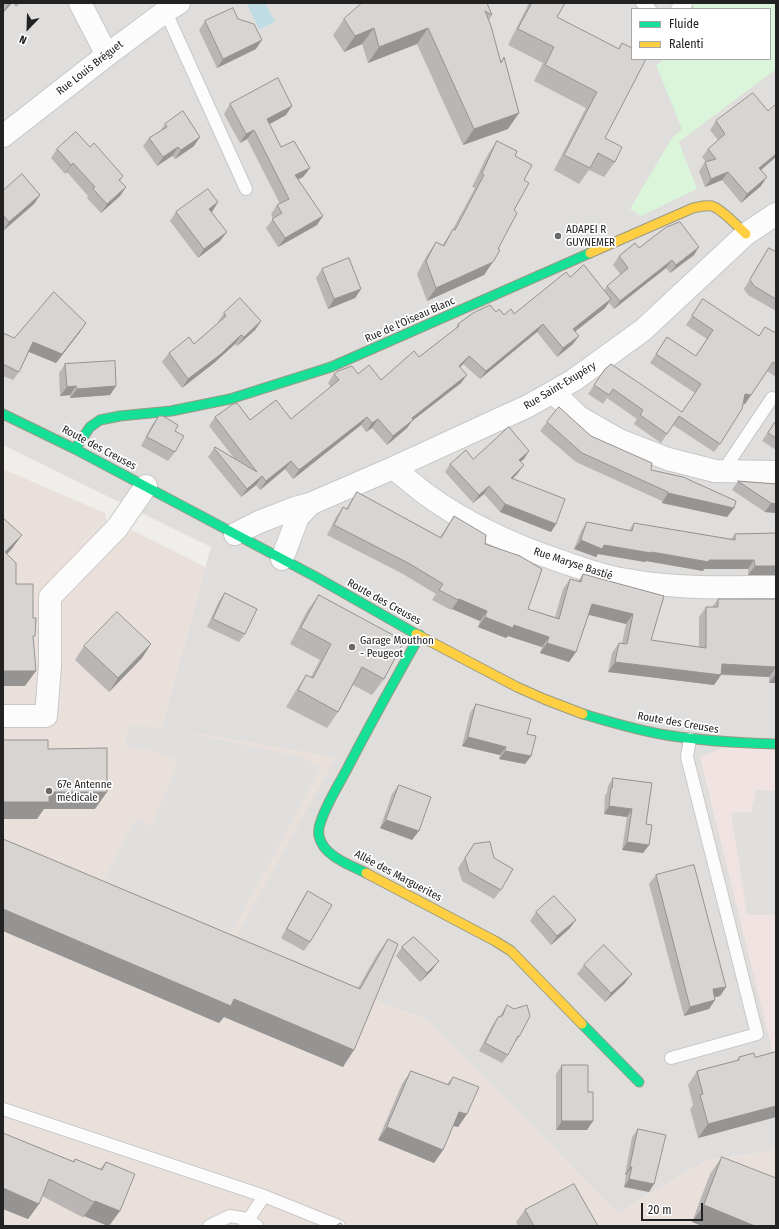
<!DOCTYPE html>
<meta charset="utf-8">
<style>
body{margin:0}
#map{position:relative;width:779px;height:1229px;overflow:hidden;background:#f0eeeb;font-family:"Fira Sans Condensed",sans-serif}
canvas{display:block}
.frame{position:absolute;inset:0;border:4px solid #222;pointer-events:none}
.legend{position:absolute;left:631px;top:8px;width:140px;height:52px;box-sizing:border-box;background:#fff;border:1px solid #a7a7a7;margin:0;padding:5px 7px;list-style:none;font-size:12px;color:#222}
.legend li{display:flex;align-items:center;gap:8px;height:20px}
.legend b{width:20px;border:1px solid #a7a7a7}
.north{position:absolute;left:8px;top:8px;width:40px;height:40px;-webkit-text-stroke:3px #fff;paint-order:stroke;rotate:203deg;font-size:11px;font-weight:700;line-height:16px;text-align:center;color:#222}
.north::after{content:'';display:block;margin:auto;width:14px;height:18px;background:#222;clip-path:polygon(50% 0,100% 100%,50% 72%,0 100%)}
.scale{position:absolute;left:641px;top:1203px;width:62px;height:18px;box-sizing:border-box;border:2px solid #222;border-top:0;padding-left:5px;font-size:12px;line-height:14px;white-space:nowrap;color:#222;-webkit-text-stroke:3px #fff;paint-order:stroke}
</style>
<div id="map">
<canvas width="779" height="1229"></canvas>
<div class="frame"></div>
<ul class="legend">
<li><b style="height:5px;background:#16e098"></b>Fluide</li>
<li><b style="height:5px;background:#ffcf43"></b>Ralenti</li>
</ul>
<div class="north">N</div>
<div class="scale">20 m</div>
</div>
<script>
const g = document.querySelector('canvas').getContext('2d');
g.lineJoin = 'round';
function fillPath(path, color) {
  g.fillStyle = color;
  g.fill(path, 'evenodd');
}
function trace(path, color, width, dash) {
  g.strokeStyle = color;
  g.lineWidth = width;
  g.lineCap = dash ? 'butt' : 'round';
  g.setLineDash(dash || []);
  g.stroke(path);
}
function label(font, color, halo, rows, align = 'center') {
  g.font = font + ' "Fira Sans Condensed",sans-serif';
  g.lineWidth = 3.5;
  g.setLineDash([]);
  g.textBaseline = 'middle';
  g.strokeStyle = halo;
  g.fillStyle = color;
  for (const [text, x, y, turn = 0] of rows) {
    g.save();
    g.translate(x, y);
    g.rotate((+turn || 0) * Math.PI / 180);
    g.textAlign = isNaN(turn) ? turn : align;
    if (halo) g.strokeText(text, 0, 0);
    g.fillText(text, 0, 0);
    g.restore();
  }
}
fillPath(new Path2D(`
 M 3,3 L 776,3 L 776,1151 L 707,1160 L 618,1213 L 427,1020 L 232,945 L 162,727 L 211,547 L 3,445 ZM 632,9 L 770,9 L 770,59 L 632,59 Z`), '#dfdedc');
fillPath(new Path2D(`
 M 734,743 L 776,744 L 776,1066 L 700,757 Z`), '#f1e3e1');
fillPath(new Path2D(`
 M 3,469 L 105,513 L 107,523 L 128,533 L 132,530 L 206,567 L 162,727 L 336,757 L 232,945 L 427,1020 L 618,1213 L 707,1160 L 776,1151 L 776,1226 L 3,1226 Z`), '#eae0db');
fillPath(new Path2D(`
 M 691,3 L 776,3 L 776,69 L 679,142 L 697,189 L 641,216 L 630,209 L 672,138 L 682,129 L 656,65 L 665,59 L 770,59 L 770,9 L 695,9 Z`), '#daf5da');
fillPath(new Path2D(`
 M 128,726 L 162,727 L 301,757 L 321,768 L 232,932 L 206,925 L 103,880 L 136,818 L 151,826 L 177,766 L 172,758 L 152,751 L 125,746 Z
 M 756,790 L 776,791 L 776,915 L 747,915 L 731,813 L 751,812 Z`), '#e0dfde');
fillPath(new Path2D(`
 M 249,3 L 265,3 L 275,22 L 259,29 L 247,4 Z`), '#bfdbe3');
const lane = new Path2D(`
 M 642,3 L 650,9
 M 164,8 L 246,189
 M 677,9 L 686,4
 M 723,471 L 772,398
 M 671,1058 L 757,1034 L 687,757 L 690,739
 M 3,1109 L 264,1196 L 339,1226
 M 245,1225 L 264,1196
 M 209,1226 L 230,1216 L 248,1219 L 257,1226`);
const street = new Path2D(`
 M 80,3 L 107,55
 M 3,136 L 107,55 L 166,11 L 179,3
 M 553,392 L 579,417 L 619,440 L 668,459 L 715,471 L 776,472
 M 393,468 C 405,477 415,486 427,495 C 467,524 513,545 560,561 C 584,569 608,578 633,581 C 680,589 729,587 776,587
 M 235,534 L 259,522 L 295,508 L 310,504 L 393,468 L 528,406 L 553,392 L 574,380 L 643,330 L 746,234 L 776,214
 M 282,559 L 298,517 L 310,504
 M 3,716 L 46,716 L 50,666 L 50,597 L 117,528 L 146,486`);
const fast = new Path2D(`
 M 3,414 L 75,449 L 316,577 L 416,634
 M 75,449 L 90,427 L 100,420 L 120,416 L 171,411 L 230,399 L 331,367 L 590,253
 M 583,714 C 610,722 639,731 666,735 C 703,741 739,743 776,744
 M 366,873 C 350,865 323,856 319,836 C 318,831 319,826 321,821 C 327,803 338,786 347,769 C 370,724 395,680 420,635
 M 582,1024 L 639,1082`);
const slow = new Path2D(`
 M 590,253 L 693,208 C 699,207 705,205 712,206 C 722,209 738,227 746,234
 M 416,634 L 517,687 L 544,699 L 583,714
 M 366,873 L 495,941 L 511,951 L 582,1024`);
trace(lane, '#c9c8c7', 14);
trace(street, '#c9c8c7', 24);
trace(fast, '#999a82', 11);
trace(slow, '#999a82', 11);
trace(lane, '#fdfcfc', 12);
trace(street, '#fdfcfc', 22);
trace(fast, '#16e098', 9);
trace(slow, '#ffcf43', 9);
fillPath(new Path2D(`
 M 3,3 L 12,3 L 3,13 Z
 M 13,3 L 20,3 L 16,7 Z
 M 487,3 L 492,15 L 489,20 L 500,62 L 504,57 L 508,129 L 463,145 L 417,44 L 368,63 L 362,44 L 344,52 L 333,35 L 344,19 Z
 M 529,3 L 565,3 L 557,17 L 618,49 L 622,43 L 605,138 L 615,162 L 604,177 L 589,170 L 579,184 L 554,170 L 586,108 L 534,81 L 543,63 L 508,45 Z
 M 238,19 L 256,49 L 217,68 L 199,30 L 205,21 Z
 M 230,104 L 286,115 L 269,124 L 281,147 L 310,168 L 303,177 L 298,179 L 317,225 L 278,247 L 266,228 L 273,219 L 271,214 L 277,205 L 280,204 L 247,139 L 240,143 L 224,114 Z
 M 716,121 L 761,170 L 761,186 L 741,203 L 722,180 L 705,187 L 699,171 L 705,162 L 706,162 L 702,157 L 708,149 L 718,140 L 710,130 Z
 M 165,124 L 194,146 L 175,159 L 172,156 L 157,166 L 143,146 L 149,138 L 160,131 Z
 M 497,141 L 515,156 L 524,180 L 514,210 L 484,275 L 427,301 L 417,274 L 427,255 L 436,242 L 442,246 L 453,229 L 475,188 L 472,187 L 488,154 Z
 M 90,147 L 123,176 L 120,181 L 126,187 L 120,196 L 101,213 L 87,198 L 88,196 L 67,172 L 65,174 L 51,158 L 57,149 Z
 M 3,191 L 40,195 L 34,204 L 3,231 Z
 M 176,212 L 211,212 L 220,241 L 198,258 L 170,221 Z
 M 639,248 L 694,255 L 670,273 L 666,268 L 614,309 L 609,303 L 605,308 L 575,331 L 573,344 L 557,357 L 537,332 L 480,379 L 463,364 L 460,367 L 461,383 L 412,421 L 407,428 L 387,445 L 372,428 L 366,432 L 361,425 L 293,479 L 285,469 L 260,490 L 256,485 L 241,497 L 208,457 L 215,447 L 234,458 L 209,426 L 215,417 L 250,420 L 291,419 L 331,387 L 328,383 L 334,374 L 358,374 L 381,380 L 419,357 L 455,329 L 458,324 L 496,312 L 504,315 L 514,314 L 570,277 L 604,290 L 607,286 L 621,275 L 613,265 L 619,256 Z
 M 769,248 L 776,252 L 776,311 L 748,295 L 744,289 L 763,257 Z
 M 322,269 L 361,289 L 355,298 L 328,309 L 316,278 Z
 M 703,299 L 759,336 L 765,327 L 776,333 L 776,377 L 767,371 L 745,404 L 743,404 L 720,444 L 714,452 L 673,425 L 661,443 L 634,424 L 637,419 L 607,398 L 603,404 L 588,394 L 605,369 L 682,412 L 695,393 L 650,363 L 667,337 L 695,356 L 707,339 L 686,325 Z
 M 224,313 L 261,321 L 255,330 L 237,346 L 235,344 L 214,363 L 182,388 L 162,362 L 169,353 L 194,344 L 218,323 L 218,322 Z
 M 80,332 L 56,363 L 29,352 L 19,372 L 13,380 L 3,376 L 3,333 L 14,338 Z
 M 65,364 L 116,386 L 110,395 L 70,398 L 70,395 L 60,396 L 59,373 Z
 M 159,416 L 175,431 L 175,452 L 168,461 L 141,446 L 152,425 Z
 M 776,420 L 776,450 L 762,441 Z
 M 547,422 L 591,436 L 651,470 L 734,508 L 727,517 L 662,503 L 662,501 L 576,462 L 540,431 Z
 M 473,459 L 524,459 L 520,461 L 518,473 L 513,478 L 556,524 L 551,532 L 500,512 L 484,494 L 473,503 L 445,472 L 450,464 Z
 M 738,481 L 776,484 L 776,513 L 765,512 L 732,490 Z
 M 357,492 L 440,537 L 454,516 L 485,544 L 528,609 L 555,617 L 563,589 L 570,579 L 578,581 L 583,574 L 664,596 L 651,640 L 699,647 L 699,617 L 706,607 L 712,607 L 718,599 L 776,599 L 776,683 L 769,683 L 769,677 L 721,675 L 714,685 L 608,672 L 612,653 L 619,643 L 622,643 L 626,624 L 589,614 L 576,652 L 569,662 L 540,653 L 542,647 L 508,636 L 506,638 L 478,627 L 480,621 L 452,609 L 451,610 L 432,600 L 436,594 L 403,574 L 327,535 L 336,517 L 343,507 L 346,509 Z
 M 587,522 L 629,530 L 634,523 L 731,539 L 735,534 L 776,533 L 776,575 L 748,575 L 748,569 L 704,569 L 703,571 L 646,561 L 645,562 L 598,554 L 596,557 L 574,549 L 581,531 Z
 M 225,593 L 245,634 L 239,642 L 207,627 L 219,601 Z
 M 319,595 L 384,679 L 372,695 L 353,685 L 338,712 L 327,728 L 286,707 L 295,692 L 306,675 L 311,677 L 320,660 L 290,644 L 307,611 Z
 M 84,646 L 142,658 L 109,692 L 75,660 Z
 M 476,704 L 527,734 L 531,756 L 525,764 L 499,759 L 500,755 L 462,746 L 470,713 Z
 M 613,778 L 646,824 L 649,845 L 643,853 L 622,850 L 627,817 L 604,814 L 605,795 L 607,793 L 608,786 Z
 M 399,785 L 412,840 L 380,828 L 392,794 Z
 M 3,839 L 358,988 L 376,956 L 388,939 L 343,1067 L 224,1017 L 219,1023 L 3,931 Z
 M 474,844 L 501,890 L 494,899 L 462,881 L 458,868 Z
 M 656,875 L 726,987 L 720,996 L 715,997 L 709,1009 L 684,1016 L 649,884 Z
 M 308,891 L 310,942 L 304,951 L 281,938 L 302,900 Z
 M 536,912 L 576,920 L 569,929 L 551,945 L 530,921 Z
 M 402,947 L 432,970 L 420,982 L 396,956 Z
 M 584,965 L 625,983 L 605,1002 L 577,974 Z
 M 507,1005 L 519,1037 L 513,1045 L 508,1055 L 502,1063 L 479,1051 L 492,1026 L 498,1017 L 500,1016 Z
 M 776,1052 L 776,1117 L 698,1138 L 690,1109 L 693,1105 L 688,1085 L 697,1071 L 736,1061 L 739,1057 L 755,1057 Z
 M 562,1065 L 588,1092 L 593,1121 L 587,1130 L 556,1130 L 556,1074 Z
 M 411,1071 L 447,1084 L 453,1077 L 467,1114 L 458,1127 L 453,1126 L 443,1150 L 434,1163 L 378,1140 L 402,1084 Z
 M 638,1129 L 649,1192 L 624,1187 L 626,1175 L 625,1175 L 632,1137 Z
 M 3,1133 L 73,1161 L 75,1159 L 100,1169 L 106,1162 L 109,1226 L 108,1226 L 84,1216 L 84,1218 L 42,1196 L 39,1204 L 28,1219 L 3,1209 Z
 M 722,1157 L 776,1226 L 702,1226 L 692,1222 L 710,1174 Z
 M 525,1210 L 598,1226 L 518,1226 L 516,1222 Z`), '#b9b6b5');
fillPath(new Path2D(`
 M 9,3 L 12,3 L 3,13 L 3,12 Z
 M 374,28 L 362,44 L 344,52 L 355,36 Z
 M 428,28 L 417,44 L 368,63 L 379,47 Z
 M 262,40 L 256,49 L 217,68 L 223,59 Z
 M 292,106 L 286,115 L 261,129 L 267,119 Z
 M 519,113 L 508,129 L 463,145 L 474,129 Z
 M 254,130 L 247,139 L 240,143 L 246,134 Z
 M 200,137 L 194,146 L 175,159 L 181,150 Z
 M 178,147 L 172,156 L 157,166 L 163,157 Z
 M 776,154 L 776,157 L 753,177 L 759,168 Z
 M 73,163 L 67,172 L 65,174 L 71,165 Z
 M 310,168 L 303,177 L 289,184 L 295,175 Z
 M 728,172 L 722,180 L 705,187 L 711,179 Z
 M 767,177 L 761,186 L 741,203 L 747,194 Z
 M 126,187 L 120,196 L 101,213 L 107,204 Z
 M 40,195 L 34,204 L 3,231 L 9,222 Z
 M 218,202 L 212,212 L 203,218 L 209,209 Z
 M 323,216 L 317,225 L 278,247 L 285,238 Z
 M 227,232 L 220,241 L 198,258 L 204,249 Z
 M 699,247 L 694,255 L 670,273 L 676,265 Z
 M 672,260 L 666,268 L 614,309 L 620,301 Z
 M 493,262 L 484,275 L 427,301 L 436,288 Z
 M 361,289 L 355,298 L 328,309 L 334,299 Z
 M 611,299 L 605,308 L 567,338 L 573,329 Z
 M 261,321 L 255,330 L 237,346 L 244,337 Z
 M 86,323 L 80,332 L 56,363 L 27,351 L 33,342 Z
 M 543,324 L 537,332 L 480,379 L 486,371 Z
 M 241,335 L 235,344 L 214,363 L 182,388 L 188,379 Z
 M 579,336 L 573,344 L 557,357 L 563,348 Z
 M 469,356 L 463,364 L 453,374 L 459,366 Z
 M 467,375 L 461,383 L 412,421 L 407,428 L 387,445 L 393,436 L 412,418 Z
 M 76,386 L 70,395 L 60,396 L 67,387 Z
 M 116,386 L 110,395 L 70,398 L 77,389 Z
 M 745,394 L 751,395 L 745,404 L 739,403 Z
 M 367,417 L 361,425 L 293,479 L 299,470 Z
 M 378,419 L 372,428 L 366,432 L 372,423 Z
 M 529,451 L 524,459 L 513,468 L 519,460 Z
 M 291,461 L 285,469 L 260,490 L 266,481 Z
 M 524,465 L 518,473 L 505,486 L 511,478 Z
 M 262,476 L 256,485 L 241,497 L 247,489 Z
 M 489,486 L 484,494 L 473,503 L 479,495 Z
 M 668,493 L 734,508 L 727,517 L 662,503 Z
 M 771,503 L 776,504 L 776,513 L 765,512 Z
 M 505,504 L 556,524 L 551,532 L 500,512 Z
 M 22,535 L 11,550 L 3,558 L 5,552 Z
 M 581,540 L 604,545 L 709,560 L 754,560 L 748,569 L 704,569 L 703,571 L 646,561 L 645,562 L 598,554 L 596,557 L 574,549 Z
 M 755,566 L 776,566 L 776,575 L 748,575 Z
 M 459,599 L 487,611 L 480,621 L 452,609 Z
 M 592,604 L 633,614 L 626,624 L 585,614 Z
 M 485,617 L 514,625 L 549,637 L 542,647 L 508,636 L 506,638 L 478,627 Z
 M 547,643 L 576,652 L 569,662 L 540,653 Z
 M 151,644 L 142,658 L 109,692 L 118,678 Z
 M 615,662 L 721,675 L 714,685 L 608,672 Z
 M 722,664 L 776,667 L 769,677 L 715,674 Z
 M 3,671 L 36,671 L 25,686 L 3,686 Z
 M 776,673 L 776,683 L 769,683 Z
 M 468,737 L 506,747 L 500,755 L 462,746 Z
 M 505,751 L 531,756 L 525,764 L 499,759 Z
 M 49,792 L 107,792 L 95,809 L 44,809 L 37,819 L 3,819 L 3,802 Z
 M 609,806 L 632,809 L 627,817 L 604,814 Z
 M 386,820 L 419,831 L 412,840 L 380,828 Z
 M 627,842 L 649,845 L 643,853 L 622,850 Z
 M 3,909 L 234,999 L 354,1050 L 343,1067 L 224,1017 L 219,1023 L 3,931 Z
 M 576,920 L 569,929 L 551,945 L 557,936 Z
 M 439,961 L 432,970 L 420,982 L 427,973 Z
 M 632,974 L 625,983 L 605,1002 L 611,993 Z
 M 726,987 L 720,996 L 707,999 L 713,989 Z
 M 715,1000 L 709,1009 L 684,1016 L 690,1007 Z
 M 776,1106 L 776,1117 L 698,1138 L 708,1124 Z
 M 459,1112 L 467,1114 L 458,1127 L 450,1125 Z
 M 562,1121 L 593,1121 L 587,1130 L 556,1130 Z
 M 387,1127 L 443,1150 L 434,1163 L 378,1140 Z
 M 630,1167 L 632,1167 L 626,1175 L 625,1175 Z
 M 629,1179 L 654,1184 L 649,1192 L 624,1187 Z
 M 3,1188 L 39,1204 L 28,1219 L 3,1209 Z
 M 95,1201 L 120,1211 L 109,1226 L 108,1226 L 84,1216 Z
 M 704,1205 L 755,1226 L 702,1226 L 692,1222 Z`), '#969493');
const building = new Path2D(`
 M 362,3 L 487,3 L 492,15 L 485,11 L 491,26 L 501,63 L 504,57 L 519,113 L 474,129 L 428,28 L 379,47 L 374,28 L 355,36 L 344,19 Z
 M 532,3 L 565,3 L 557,17 L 619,49 L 622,43 L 632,48 L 632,59 L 646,59 L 605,138 L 622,147 L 615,162 L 598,153 L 590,168 L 564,155 L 597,92 L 545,65 L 554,47 L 518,29 Z
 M 233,8 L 238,19 L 254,24 L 262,40 L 223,59 L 205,21 Z
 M 278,78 L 292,106 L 267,119 L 281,147 L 294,141 L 310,168 L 295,175 L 323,216 L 285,238 L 272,219 L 282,213 L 277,205 L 289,199 L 254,130 L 246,134 L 230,104 Z
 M 753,93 L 768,111 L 776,104 L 776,154 L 759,168 L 767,177 L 747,194 L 728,172 L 711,179 L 705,162 L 716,159 L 708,149 L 725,134 L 716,121 Z
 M 183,111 L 200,137 L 181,150 L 178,147 L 163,157 L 149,138 L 167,127 L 165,124 Z
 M 76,132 L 90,147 L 94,143 L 123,176 L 119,180 L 126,187 L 107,204 L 93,189 L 95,187 L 73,163 L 71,165 L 57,149 Z
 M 497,141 L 517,151 L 515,156 L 532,165 L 524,180 L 529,183 L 514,210 L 517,213 L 498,249 L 500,250 L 493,262 L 436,288 L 426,261 L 436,242 L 444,246 L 453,229 L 455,230 L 484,175 L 482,174 Z
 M 22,174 L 40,195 L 9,222 L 3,215 L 3,191 Z
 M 208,189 L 218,202 L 209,209 L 227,232 L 204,249 L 176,212 Z
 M 680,222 L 699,247 L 676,265 L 672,260 L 620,301 L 607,286 L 628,268 L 619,256 L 635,243 L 639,248 L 665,228 Z
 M 769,248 L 776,252 L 776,299 L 754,286 L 750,280 Z
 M 349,258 L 361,289 L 334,299 L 322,269 Z
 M 584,265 L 611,299 L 573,329 L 579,336 L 563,348 L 543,324 L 486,371 L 469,356 L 459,366 L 467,375 L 412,418 L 413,420 L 393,436 L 378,419 L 372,423 L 367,417 L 299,470 L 291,461 L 266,481 L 262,476 L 247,489 L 214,448 L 215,447 L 257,472 L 215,417 L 233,404 L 237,403 L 250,420 L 276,400 L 291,419 L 339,380 L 334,374 L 338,371 L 352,366 L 358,374 L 369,365 L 381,380 L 414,351 L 419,357 L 459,326 L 458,324 L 473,313 L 490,305 L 496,312 L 499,309 L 504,315 L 511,309 L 514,314 L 566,272 L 570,277 Z
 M 54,292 L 86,323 L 62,354 L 33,342 L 19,372 L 3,364 L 3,333 L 14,338 Z
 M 240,298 L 261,321 L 244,337 L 241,335 L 221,354 L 188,379 L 169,353 L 189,337 L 194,344 L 226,316 L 224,313 Z
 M 703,299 L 759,336 L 765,327 L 776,333 L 776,364 L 773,362 L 751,395 L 745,394 L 742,409 L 720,444 L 679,416 L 667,434 L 640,415 L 643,410 L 613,389 L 609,395 L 594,385 L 605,369 L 611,364 L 682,412 L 701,384 L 656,354 L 667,337 L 696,356 L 713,330 L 692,316 Z
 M 115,361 L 116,386 L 77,389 L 76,386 L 67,387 L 65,364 Z
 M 559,407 L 591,436 L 652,463 L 651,470 L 683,477 L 736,501 L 734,508 L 668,493 L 668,492 L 582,453 L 547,422 Z
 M 159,416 L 163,416 L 178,425 L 175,431 L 184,436 L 175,452 L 147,437 Z
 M 776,421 L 776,438 L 768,433 Z
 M 509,427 L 529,451 L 519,460 L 524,465 L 511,478 L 565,499 L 556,524 L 505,504 L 489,486 L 479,495 L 450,464 L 466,450 L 473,459 Z
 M 738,481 L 776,484 L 776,504 L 771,503 Z
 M 357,492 L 441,538 L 454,516 L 486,535 L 485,544 L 520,556 L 542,569 L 528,609 L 559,619 L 570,579 L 581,582 L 583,574 L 664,596 L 651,640 L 706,648 L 706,607 L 718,607 L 718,599 L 776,599 L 776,667 L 722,664 L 721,675 L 615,662 L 619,643 L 627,644 L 633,614 L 592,604 L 576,652 L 547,643 L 549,637 L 514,625 L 513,628 L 485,617 L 487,611 L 459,599 L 458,600 L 439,590 L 443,584 L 410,564 L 334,525 L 343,507 L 347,509 Z
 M 3,518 L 22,535 L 5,552 L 16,563 L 16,584 L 33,584 L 33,618 L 36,618 L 35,636 L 33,636 L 36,671 L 3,671 Z
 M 587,522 L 632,531 L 634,523 L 735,540 L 735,534 L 776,533 L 776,566 L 755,566 L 754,560 L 709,560 L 709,562 L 652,552 L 651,553 L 604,545 L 602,549 L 581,540 Z
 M 225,593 L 257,609 L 245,634 L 213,619 Z
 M 319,595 L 404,641 L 384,679 L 362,667 L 338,712 L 298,690 L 306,675 L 313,678 L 331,644 L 301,628 Z
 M 117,612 L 151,644 L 118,678 L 84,646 Z
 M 476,704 L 531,719 L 527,734 L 536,736 L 531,756 L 505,751 L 506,747 L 468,737 Z
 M 3,740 L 48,740 L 48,749 L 107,748 L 107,792 L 49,792 L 49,802 L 3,802 Z
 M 613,778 L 652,783 L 646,824 L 652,825 L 649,845 L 627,842 L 632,809 L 609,806 L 611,788 L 612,788 Z
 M 399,785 L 431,797 L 419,831 L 386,820 Z
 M 3,839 L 360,989 L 388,939 L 398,944 L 354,1050 L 234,999 L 231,1006 L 3,909 Z
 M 490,842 L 494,858 L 513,869 L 501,890 L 469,872 L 465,858 L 474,844 Z
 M 694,865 L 726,987 L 713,989 L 715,1000 L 690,1007 L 656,875 Z
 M 308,891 L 332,905 L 310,942 L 287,929 Z
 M 554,896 L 576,920 L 557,936 L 536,912 Z
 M 414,937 L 439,961 L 427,973 L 402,947 Z
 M 604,945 L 632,974 L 611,993 L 584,965 Z
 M 507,1005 L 514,1009 L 527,1005 L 530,1016 L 519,1037 L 518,1036 L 508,1055 L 485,1043 L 498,1017 L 502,1016 Z
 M 776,1052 L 776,1106 L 708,1124 L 700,1095 L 703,1094 L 697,1071 L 739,1060 L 739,1057 L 754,1053 L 755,1057 Z
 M 562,1065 L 588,1065 L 588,1092 L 593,1092 L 593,1121 L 562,1121 Z
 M 411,1071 L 449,1085 L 453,1077 L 479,1087 L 467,1114 L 459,1112 L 443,1150 L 387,1127 Z
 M 638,1129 L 666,1135 L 654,1184 L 629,1179 L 632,1167 L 630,1167 Z
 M 3,1133 L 74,1162 L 75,1159 L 102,1170 L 106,1162 L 135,1174 L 120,1211 L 95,1201 L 94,1202 L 49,1179 L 39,1204 L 3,1188 Z
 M 722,1157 L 776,1178 L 776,1226 L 755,1226 L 704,1205 Z
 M 574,1184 L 598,1226 L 534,1226 L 525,1210 Z
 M 341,1223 L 343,1226 L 336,1226 Z`);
fillPath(building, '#d7d4d2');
trace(building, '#969493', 1);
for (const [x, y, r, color] of [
 [558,236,4,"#6a6968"],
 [352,647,4,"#6a6968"],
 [49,791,4,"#6a6968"]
]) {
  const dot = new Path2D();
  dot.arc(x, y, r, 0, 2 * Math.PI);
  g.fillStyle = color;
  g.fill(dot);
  trace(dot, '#fff', 1.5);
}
label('11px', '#222', '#fff', [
 ["Rue Louis Bréguet",90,68,-38],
 ["Rue de l'Oiseau Blanc",410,320,-24],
 ["Rue Saint-Exupéry",560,386,-31],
 ["Route des Creuses",99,448,28],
 ["Rue Maryse Bastié",573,564,18],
 ["Route des Creuses",384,602,29],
 ["Route des Creuses",678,723,10],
 ["Allée des Marguerites",398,876,28]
]);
label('11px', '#222', '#fff', [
 ["ADAPEI R",566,230],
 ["GUYNEMER",566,243],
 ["Garage Mouthon",360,641],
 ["- Peugeot",360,654],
 ["67e Antenne",57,785],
 ["médicale",57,798]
], 'left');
</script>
